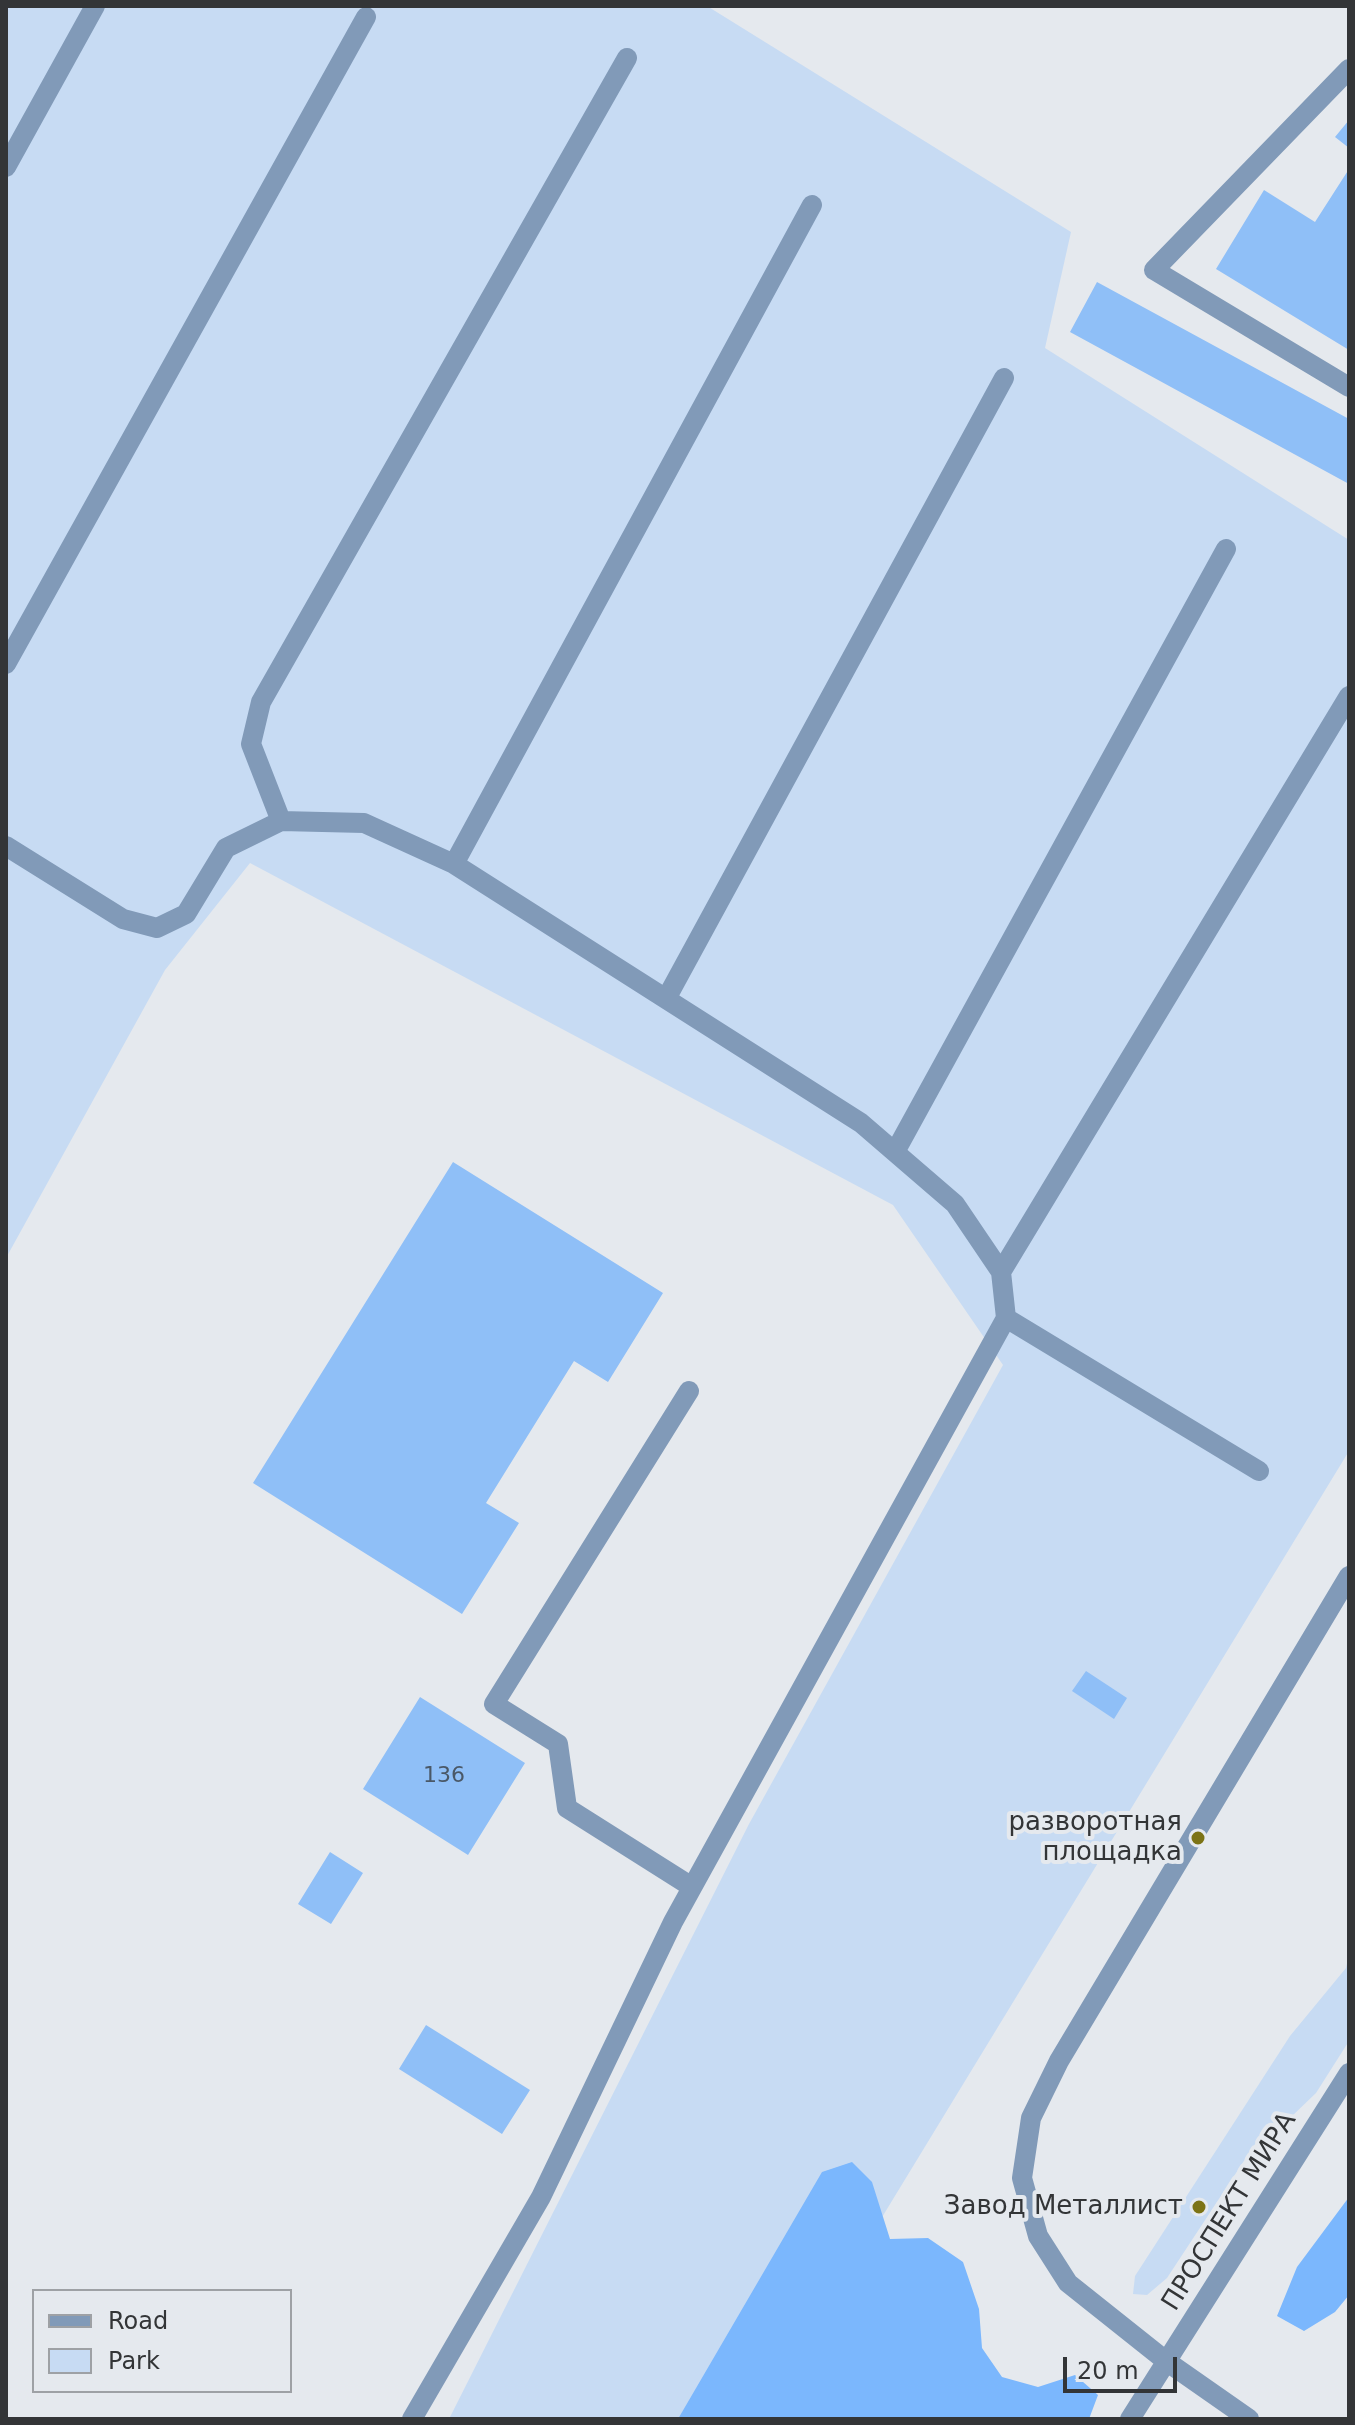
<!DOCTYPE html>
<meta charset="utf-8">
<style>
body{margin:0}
#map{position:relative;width:1355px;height:2425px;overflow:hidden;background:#e5e9ee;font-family:"DejaVu Sans",sans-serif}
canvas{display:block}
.frame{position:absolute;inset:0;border:8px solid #333537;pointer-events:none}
.legend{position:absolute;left:32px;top:2289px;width:260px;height:104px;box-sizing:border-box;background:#e5e9ee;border:2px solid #9ea1a5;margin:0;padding:10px 14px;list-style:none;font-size:24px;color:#333537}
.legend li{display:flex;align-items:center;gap:16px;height:40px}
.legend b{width:40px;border:2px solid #9ea1a5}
.scale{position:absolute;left:1063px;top:2357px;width:114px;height:36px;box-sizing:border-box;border:4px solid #333537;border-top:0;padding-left:10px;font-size:24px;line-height:28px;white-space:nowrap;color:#333537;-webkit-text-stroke:6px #e5e9ee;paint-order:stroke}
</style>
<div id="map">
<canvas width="1355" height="2425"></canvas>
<div class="frame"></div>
<ul class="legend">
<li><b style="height:10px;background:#819ab8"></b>Road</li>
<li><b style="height:22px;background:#c7dbf3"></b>Park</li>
</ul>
<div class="scale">20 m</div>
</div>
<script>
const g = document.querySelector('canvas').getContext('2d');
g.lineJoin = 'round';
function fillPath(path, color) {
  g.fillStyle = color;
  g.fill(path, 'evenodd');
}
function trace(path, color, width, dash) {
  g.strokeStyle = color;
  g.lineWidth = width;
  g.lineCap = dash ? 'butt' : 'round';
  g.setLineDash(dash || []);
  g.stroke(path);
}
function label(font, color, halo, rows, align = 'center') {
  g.font = font + ' "DejaVu Sans",sans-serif';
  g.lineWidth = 8;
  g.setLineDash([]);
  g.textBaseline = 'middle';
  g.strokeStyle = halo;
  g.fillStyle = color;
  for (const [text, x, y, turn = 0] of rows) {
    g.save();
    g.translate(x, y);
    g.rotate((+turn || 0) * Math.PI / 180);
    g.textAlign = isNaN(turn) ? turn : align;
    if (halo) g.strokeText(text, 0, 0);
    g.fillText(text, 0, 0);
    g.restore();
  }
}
fillPath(new Path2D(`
 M 6,6 L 707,6 L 1071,232 L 1045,348 L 1349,540 L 1349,1451 L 759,2419 L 449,2419 L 749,1824 L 1003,1365 L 893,1205 L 250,863 L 165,970 L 6,1258 Z
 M 1349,1954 L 1349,2041 L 1316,2093 L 1290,2118 L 1257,2141 L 1167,2278 L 1147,2295 L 1133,2294 L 1135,2276 L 1290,2036 L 1346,1968 Z`), '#c7dbf3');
fillPath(new Path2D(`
 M 852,2162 L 872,2182 L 890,2239 L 928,2238 L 963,2262 L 979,2309 L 982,2348 L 1002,2377 L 1038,2387 L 1075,2375 L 1098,2395 L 1089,2419 L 678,2419 L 822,2172 Z
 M 1349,2197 L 1349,2295 L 1335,2312 L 1304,2331 L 1277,2316 L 1297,2267 Z`), '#7bb7fd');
fillPath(new Path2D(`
 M 1349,120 L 1349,148 L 1335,137 Z
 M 1349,169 L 1349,350 L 1216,269 L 1264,190 L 1315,222 Z
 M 1097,282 L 1349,419 L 1349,484 L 1070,332 Z
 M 453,1162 L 663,1293 L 608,1382 L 574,1361 L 486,1503 L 519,1523 L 462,1614 L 253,1483 Z
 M 1086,1671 L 1127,1698 L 1114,1719 L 1072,1691 Z
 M 420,1697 L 525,1763 L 468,1855 L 363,1789 Z
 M 330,1852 L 363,1873 L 331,1924 L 298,1904 Z
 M 426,2025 L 530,2090 L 502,2134 L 399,2069 Z`), '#8fbff7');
trace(new Path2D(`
 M 1349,69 L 1154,270 L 1349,387
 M 6,167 L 95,6
 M 6,664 L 366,17
 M 281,821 L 251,744 L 261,702 L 627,58
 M 6,846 L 123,919 L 157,928 L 186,914 L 226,848 L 281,821 L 364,823 L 454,864 L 861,1123 L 955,1204 L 1001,1272 L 1006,1318 L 673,1922 L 541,2197 L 412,2419
 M 454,864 L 812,205
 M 666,999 L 1004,378
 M 895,1152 L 1226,549
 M 1001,1272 L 1349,696
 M 1006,1318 L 1259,1471
 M 689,1391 L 494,1704 L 558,1744 L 567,1808 L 692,1887
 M 1130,2419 L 1349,2073
 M 1249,2419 L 1166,2361 L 1068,2283 L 1038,2236 L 1022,2178 L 1031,2118 L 1059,2061 L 1349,1576`), '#819ab8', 20);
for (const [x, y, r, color] of [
 [1198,1838,8,"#7c7315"],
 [1199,2207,8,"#7c7315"]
]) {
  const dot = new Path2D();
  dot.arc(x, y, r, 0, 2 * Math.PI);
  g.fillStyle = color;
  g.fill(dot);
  trace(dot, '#e5e9ee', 3);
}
label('22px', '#4a5867', null, [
 ["136",444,1776]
]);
label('26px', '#333537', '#e5e9ee', [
 ["разворотная",1182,1823],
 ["площадка",1182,1853],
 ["Завод Металлист",1183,2207]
], 'right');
label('26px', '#333537', '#e5e9ee', [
 ["ПРОСПЕКТ МИРА",1230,2212,-58]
]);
</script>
